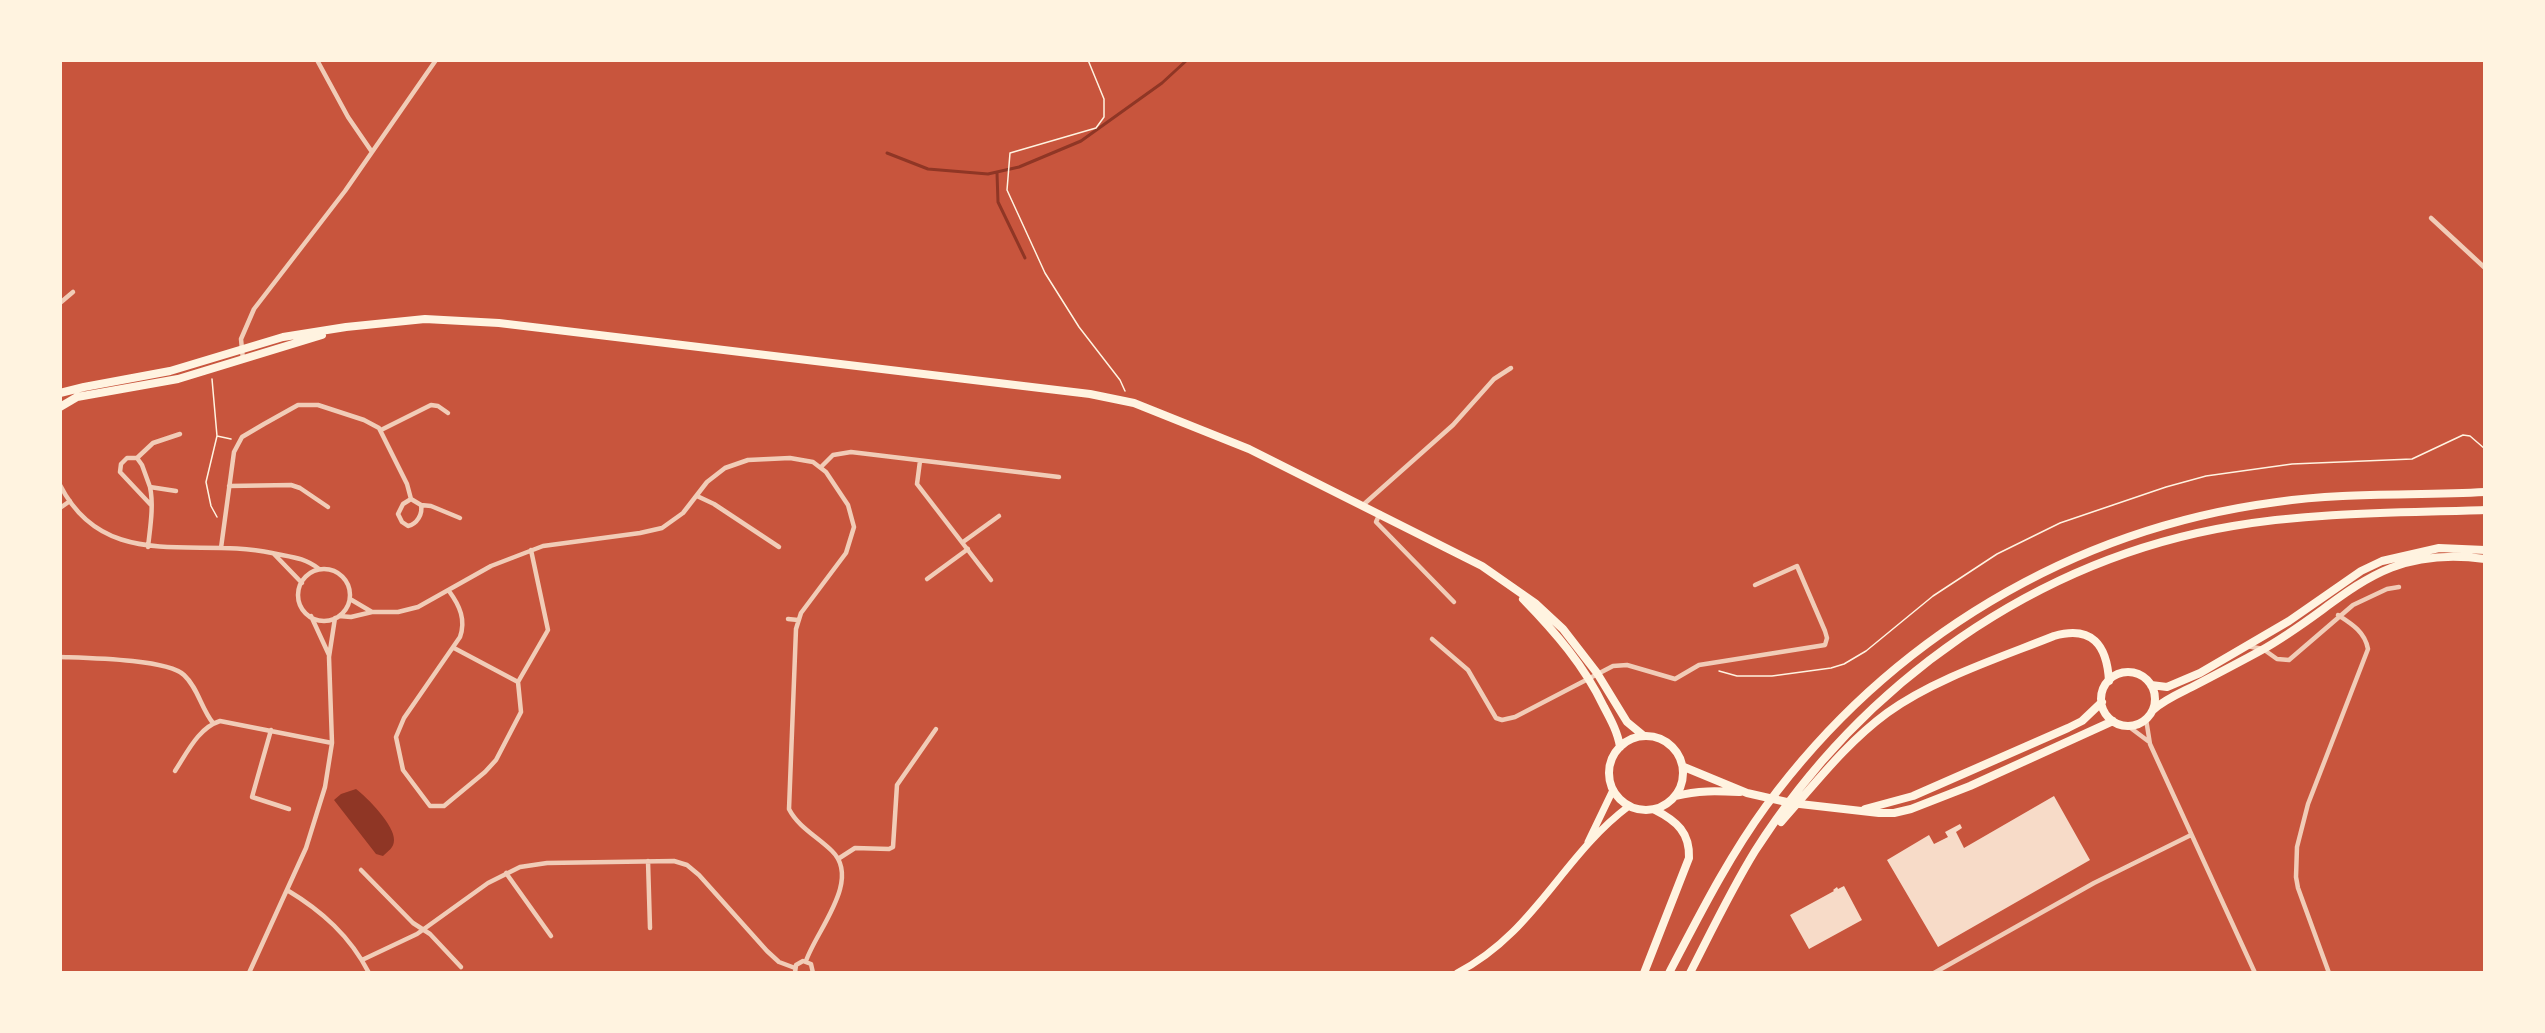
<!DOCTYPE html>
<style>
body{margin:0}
#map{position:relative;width:2545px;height:1033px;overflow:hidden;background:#c8553d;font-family:Barlow,sans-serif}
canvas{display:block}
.frame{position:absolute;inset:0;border:62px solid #fff3e0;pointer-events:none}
</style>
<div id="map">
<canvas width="2545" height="1033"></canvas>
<div class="frame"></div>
</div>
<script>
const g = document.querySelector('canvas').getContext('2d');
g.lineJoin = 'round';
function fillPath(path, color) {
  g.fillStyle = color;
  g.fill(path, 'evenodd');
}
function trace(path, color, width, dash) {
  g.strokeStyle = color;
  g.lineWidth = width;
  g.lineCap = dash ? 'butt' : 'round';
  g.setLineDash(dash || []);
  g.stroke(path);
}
fillPath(new Path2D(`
 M 356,789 C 367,797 395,826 394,840 C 394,848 388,851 383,856 L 376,854 L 334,800 L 341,794 Z`), '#8f3625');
trace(new Path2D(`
 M 887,153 L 928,169 L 988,174 L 1019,167 L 1081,141 L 1162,83 L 1187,60
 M 997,173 L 998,202 L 1025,258`), '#8f3625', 3);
fillPath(new Path2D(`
 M 2054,796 L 2090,860 L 1938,947 L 1887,860 L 1929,835 L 1934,844 L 1948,837 L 1945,832 L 1960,824 L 1962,828 L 1956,832 L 1964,848 Z
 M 1844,886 L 1862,920 L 1809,949 L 1790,915 L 1834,891 L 1833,890 L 1837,887 L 1838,889 Z`), '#f7dbc8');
trace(new Path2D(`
 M 1088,60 L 1104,99 L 1104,117 L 1096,128 L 1010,153 L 1007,190 L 1045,273 L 1079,327 L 1120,380 L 1125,391
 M 212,379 L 217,436 L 206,482 L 211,506 L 217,517
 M 217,436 L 231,439
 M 1719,671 L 1737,676 L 1772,676 L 1831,668 L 1844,664 L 1866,651 L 1933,596 L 1997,554 L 2060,523 L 2166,487 L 2206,476 L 2292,464 L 2412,459 L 2463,435 L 2470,436 L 2485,449`), '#fff3e0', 1.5);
trace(new Path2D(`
 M 317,60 L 348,117 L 372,152
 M 2431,218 L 2485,268
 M 60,303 L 73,292
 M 243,360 L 241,339 L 254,309 L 345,191 L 436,60
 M 381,430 L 431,405 L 438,406 L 448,413
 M 137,458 L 153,443 L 180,434
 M 920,461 L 917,484 L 991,580
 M 821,467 L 833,455 L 851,452 L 1059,477
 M 60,485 C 105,574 196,536 272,553 C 290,557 304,557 319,569
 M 229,486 L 291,485 L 300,488 L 328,507
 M 150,487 L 176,491
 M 697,496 L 714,504 L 779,547
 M 421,505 L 431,506 L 460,518
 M 1363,505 L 1453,425 L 1494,379 L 1511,368
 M 60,508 L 70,501
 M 1380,513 L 1376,522 L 1454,602
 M 963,542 L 999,516
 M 148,547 C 150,528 154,506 150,487 L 142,465 L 137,458 L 127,458 L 121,464 L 120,472 L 151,505
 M 221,548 L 234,452 L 242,437 L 264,424 L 298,405 L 318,405 L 364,420 L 379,428 L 407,484 L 411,499 L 421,505 C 423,514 417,524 408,526 L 402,522 L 398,514 L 403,504 L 411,499
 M 274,554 L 302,583
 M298 595a26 26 0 1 1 52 0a26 26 0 1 1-52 0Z
 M 927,579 L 968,549
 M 449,591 C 460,606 466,620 460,637 L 404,718 L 396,737 L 403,770 L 430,806 L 444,806 L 485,772 L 496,760 L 521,712 L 518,682 L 454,648
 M 350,599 L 372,612
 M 311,616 L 329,655
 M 339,616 L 351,617 L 372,612 L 398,612 L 418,607 L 491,566 L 543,546 L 640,533 L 662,528 L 683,513 L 707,482 L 725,468 L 748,460 L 790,458 L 813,462 L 826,472 L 848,505 L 854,527 L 846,553 L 801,613 L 796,629 L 789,809 C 798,827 818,837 832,851 C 862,880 816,931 806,961
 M 788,619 L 798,620
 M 1432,639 L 1468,670 L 1496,718 L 1502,720 L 1515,717 L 1613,666 L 1627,665 L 1675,679 L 1699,665 L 1825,645 L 1827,638 L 1825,631 L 1797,566 L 1755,585
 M 2247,646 L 2263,649 L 2277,659 L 2289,660 L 2353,605 L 2387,589 L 2399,587
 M 60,657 C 86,658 167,659 184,675 C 198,688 201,708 213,723
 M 518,682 L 548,630 L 531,550
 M 2146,719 L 2150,744 L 2255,973
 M 2128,726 L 2148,741
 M 271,730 L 252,797 L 289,809
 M 175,771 C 187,753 198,728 220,721 L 332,743
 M 838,859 L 855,848 L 889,849 L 893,847 L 897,785 L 936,729
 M 648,861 L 650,928
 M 361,870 L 413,923 L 430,934 L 461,967
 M 506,873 L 551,936
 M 287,890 C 322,911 350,936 369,973
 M 362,960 L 417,934 L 488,883 L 520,867 L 547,863 L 674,861 L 687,865 L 699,875 L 767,951 L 779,962 L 795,968
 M 249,973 L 306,848 L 325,787 L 332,743 L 329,657 L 335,618
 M 795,973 L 796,965 L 803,961 L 811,964 L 813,973
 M 1934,973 L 2094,883 L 2191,835
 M 2329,973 L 2298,888 L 2296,877 L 2297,847 L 2308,804 L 2368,649 C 2365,632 2352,624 2338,615`), '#f1ccb7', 4.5);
trace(new Path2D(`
 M 1588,842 L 1613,790
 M 1457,973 C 1535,933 1562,856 1629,806`), '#fff3e0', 7);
trace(new Path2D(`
 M 60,393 L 84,387 L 170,371 L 283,337 L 346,327 L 425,319 L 499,323 L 1090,394 L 1134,403 L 1249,449 L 1482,566 L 1535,603 L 1563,629 L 1597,673 L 1627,722 L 1644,736
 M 60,407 L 77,397 L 178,379 L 322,335
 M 1523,599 C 1555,632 1584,665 1604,707 C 1611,720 1618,733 1620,747
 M2101 699a27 27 0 1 1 54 0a27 27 0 1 1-54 0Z
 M 2151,685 L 2167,687 L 2200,673 L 2289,621 L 2361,571 L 2382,561 L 2439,548 L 2485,550
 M 2153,710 C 2164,700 2178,694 2192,687 C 2215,675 2238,663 2260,651 C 2345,604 2375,544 2485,559
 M1609 773a37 37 0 1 1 74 0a37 37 0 1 1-74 0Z
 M 1684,767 L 1747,793 L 1791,803 L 1879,813 L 1894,813 L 1911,809 L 1970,786 L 2113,721
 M 1676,796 C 1698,790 1718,791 1740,792
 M 1865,809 L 1913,796 L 2068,728 L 2082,721 L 2102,702`), '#fff3e0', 8);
trace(new Path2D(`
 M 1781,822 C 1815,784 1845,744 1887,713 C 1934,679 1999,658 2054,636 C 2092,625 2107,645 2109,681
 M 1644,973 L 1689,858 C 1690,833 1677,821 1655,810
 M 1669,973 C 1699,916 1728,858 1766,806 C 1889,639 2071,529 2277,502 C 2345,492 2416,496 2485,492
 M 1690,973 C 1711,932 1731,890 1755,851 C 1862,683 2036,559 2233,526 C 2316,512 2401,513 2485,510`), '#fff3e0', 8);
</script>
